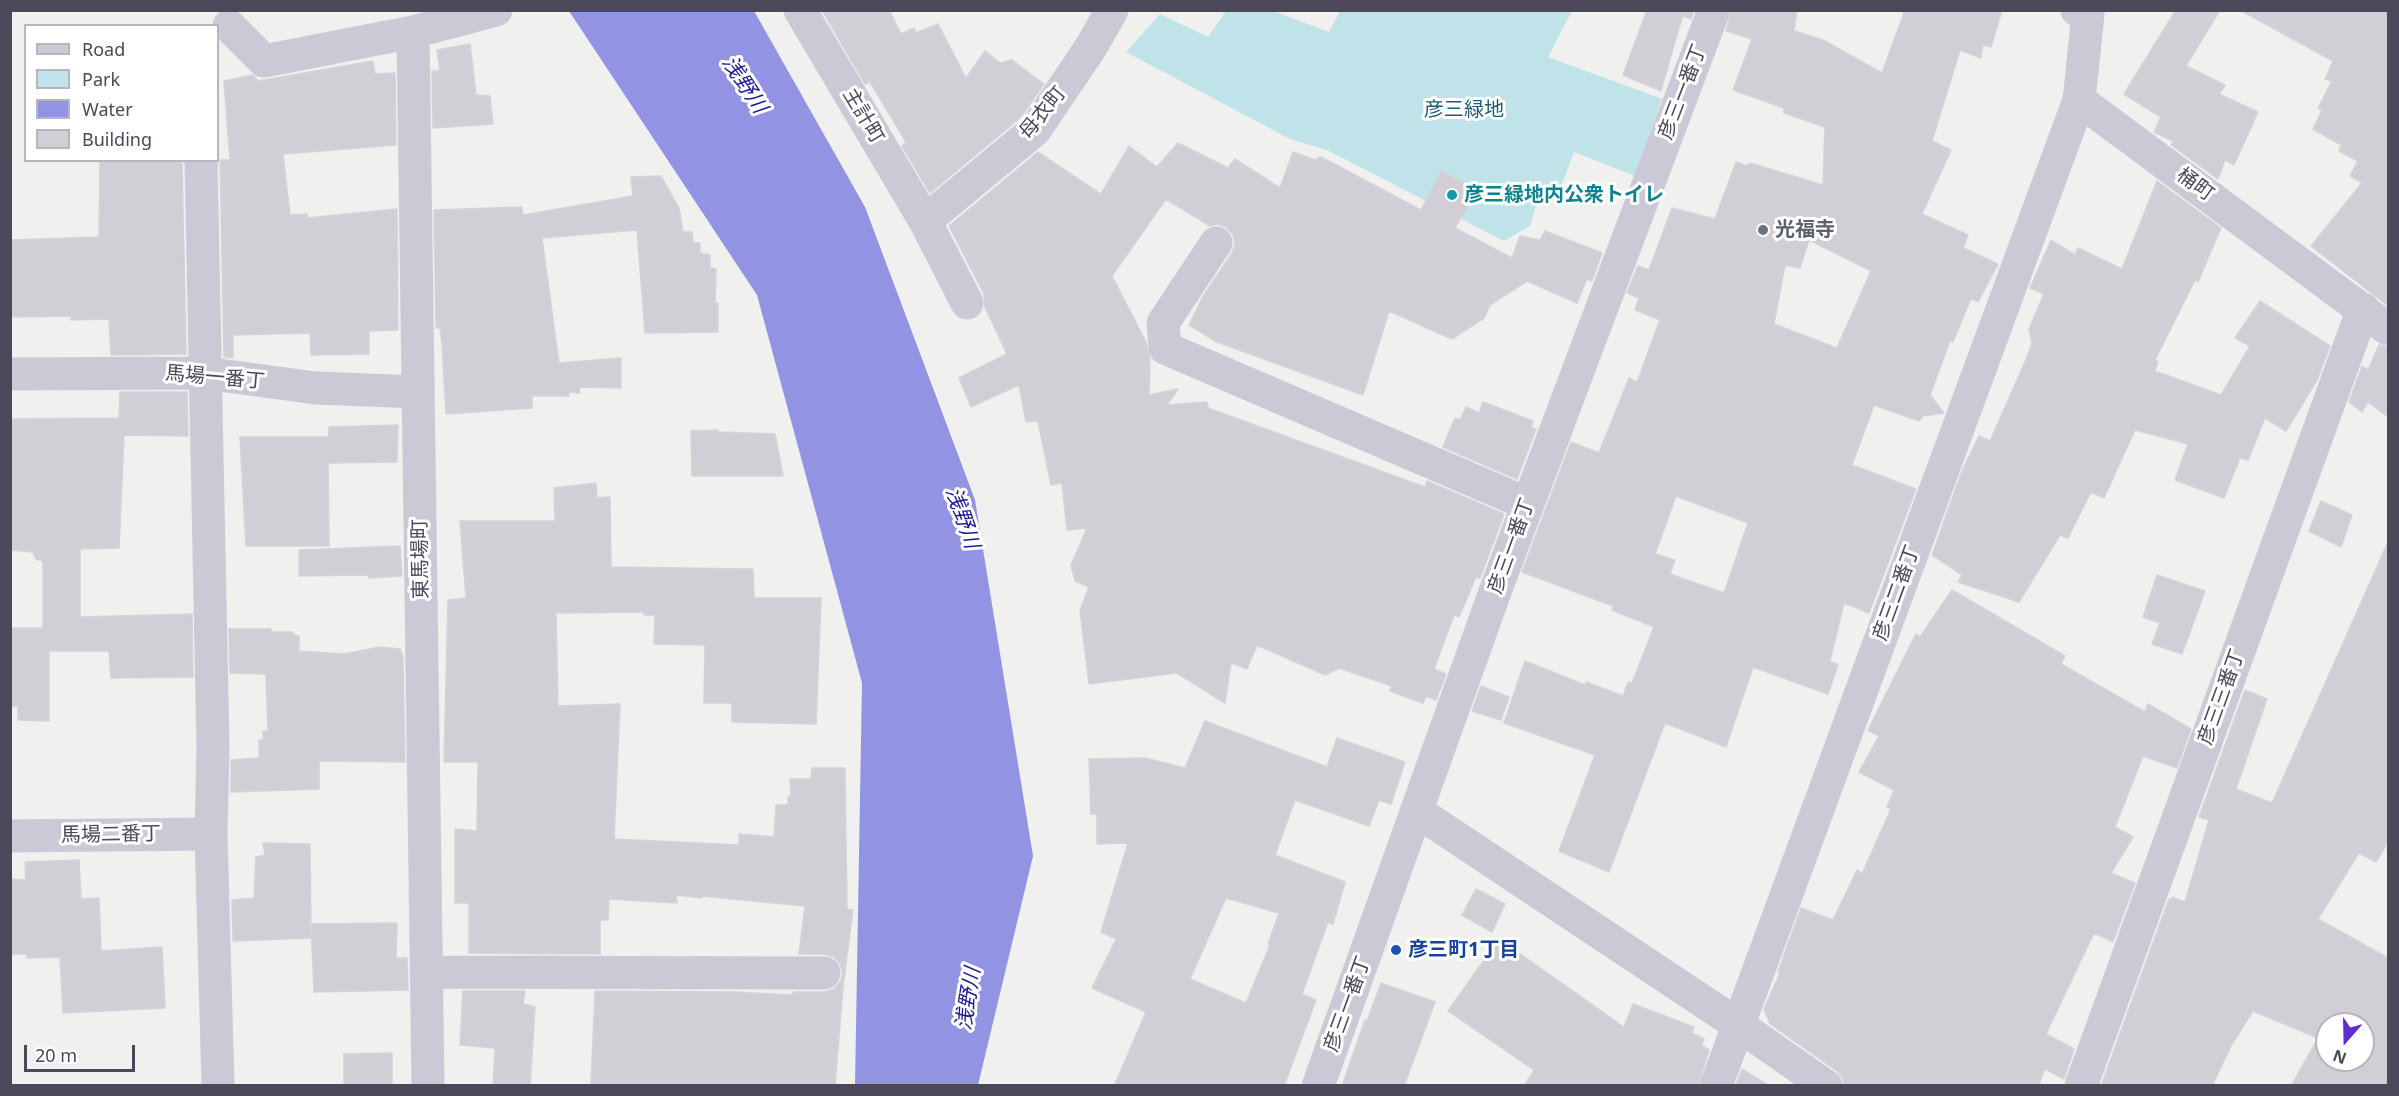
<!DOCTYPE html>
<meta charset="utf-8">
<style>
body{margin:0}
#map{position:relative;width:2399px;height:1096px;overflow:hidden;background:#f0f0ee;font-family:"Noto Sans",sans-serif}
canvas{display:block}
.frame{position:absolute;inset:0;border:12px solid #4c4859;pointer-events:none}
.legend{position:absolute;left:24px;top:24px;width:195px;height:138px;box-sizing:border-box;background:#fff;border:2px solid #b7b6bd;margin:0;padding:8px 10px;list-style:none;font-size:18px;color:#4c4859}
.legend li{display:flex;align-items:center;gap:12px;height:30px}
.legend b{width:30px;border:2px solid #b7b6bd}
.north{position:absolute;left:2315px;top:1012px;width:60px;height:60px;box-sizing:border-box;background:#fff;border:2px solid #b7b6bd;border-radius:50%;rotate:200deg;font-size:16px;font-weight:700;line-height:24px;text-align:center;color:#4c4859}
.north::after{content:'';display:block;margin:auto;width:21px;height:27px;background:#622bce;clip-path:polygon(50% 0,100% 100%,50% 72%,0 100%)}
.scale{position:absolute;left:24px;top:1045px;width:111px;height:27px;box-sizing:border-box;border:3px solid #4c4859;border-top:0;padding-left:8px;font-size:18px;line-height:21px;white-space:nowrap;color:#4c4859;-webkit-text-stroke:4px #fff;paint-order:stroke}
</style>
<div id="map">
<canvas width="2399" height="1096"></canvas>
<div class="frame"></div>
<ul class="legend">
<li><b style="height:8px;background:#ccc9d7"></b>Road</li>
<li><b style="height:16px;background:#c0e3ea"></b>Park</li>
<li><b style="height:16px;background:#9293e3"></b>Water</li>
<li><b style="height:16px;background:#d1ced5"></b>Building</li>
</ul>
<div class="north">N</div>
<div class="scale">20 m</div>
</div>
<script>
const g = document.querySelector('canvas').getContext('2d');
g.lineJoin = 'round';
function fillPath(path, color) {
  g.fillStyle = color;
  g.fill(path, 'evenodd');
}
function trace(path, color, width, dash) {
  g.strokeStyle = color;
  g.lineWidth = width;
  g.lineCap = dash ? 'butt' : 'round';
  g.setLineDash(dash || []);
  g.stroke(path);
}
function label(font, color, halo, rows, align = 'center') {
  g.font = font + ' "Noto Sans","Noto Sans JP",sans-serif';
  g.lineWidth = 6;
  g.setLineDash([]);
  g.textBaseline = 'middle';
  g.strokeStyle = halo;
  g.fillStyle = color;
  for (const [text, x, y, turn = 0] of rows) {
    g.save();
    g.translate(x, y);
    g.rotate((+turn || 0) * Math.PI / 180);
    g.textAlign = isNaN(turn) ? turn : align;
    if (halo) g.strokeText(text, 0, 0);
    g.fillText(text, 0, 0);
    g.restore();
  }
}
fillPath(new Path2D(`
 M 1226,11 L 1273,11 L 1329,32 L 1340,11 L 1572,11 L 1548,57 L 1662,99 L 1635,176 L 1574,152 L 1559,192 L 1541,189 L 1530,226 L 1504,241 L 1327,150 L 1290,139 L 1126,52 L 1160,14 L 1208,37 Z`), '#c0e3ea');
fillPath(new Path2D(`
 M 569,11 L 754,11 L 865,207 L 975,500 L 1033,856 L 978,1085 L 855,1085 L 862,683 L 757,295 Z`), '#9293e3');
const building = new Path2D(`
 M 822,10 L 889,10 L 901,34 L 914,28 L 916,33 L 938,24 L 966,78 L 985,51 L 1000,63 L 1012,60 L 1044,84 L 1021,117 L 930,193 L 902,146 L 906,142 L 870,82 L 865,84 Z
 M 1647,10 L 1694,10 L 1691,19 L 1683,16 L 1683,14 L 1661,91 L 1623,75 Z
 M 1732,10 L 1797,10 L 1794,31 L 1823,40 L 1882,73 L 1905,10 L 2002,10 L 1991,47 L 1983,45 L 1981,58 L 1960,50 L 1932,141 L 1951,150 L 1922,214 L 1968,235 L 1963,248 L 1998,264 L 1978,302 L 1971,298 L 1953,342 L 1950,341 L 1930,395 L 1944,413 L 1923,416 L 1919,421 L 1874,405 L 1852,465 L 1916,489 L 1869,613 L 1844,603 L 1830,661 L 1838,665 L 1828,694 L 1753,667 L 1726,747 L 1665,723 L 1609,872 L 1559,851 L 1595,755 L 1504,723 L 1525,661 L 1585,685 L 1586,682 L 1623,696 L 1628,682 L 1632,683 L 1654,627 L 1612,610 L 1613,606 L 1522,572 L 1571,442 L 1599,453 L 1629,378 L 1637,382 L 1660,320 L 1635,310 L 1639,298 L 1627,293 L 1638,266 L 1649,270 L 1672,208 L 1715,219 L 1736,162 L 1747,166 L 1750,163 L 1823,185 L 1825,127 L 1784,113 L 1784,108 L 1733,90 L 1752,39 L 1726,31 ZM 1809,240 L 1871,271 L 1837,348 L 1774,324 L 1785,265 L 1800,268 ZM 1676,496 L 1748,523 L 1724,593 L 1670,574 L 1675,560 L 1655,554 Z
 M 2176,10 L 2220,10 L 2186,66 L 2225,85 L 2219,94 L 2258,112 L 2234,165 L 2225,160 L 2218,179 L 2171,145 L 2173,141 L 2154,132 L 2161,117 L 2124,94 Z
 M 2240,10 L 2388,10 L 2388,306 L 2311,246 L 2362,183 L 2350,176 L 2358,161 L 2339,151 L 2341,145 L 2313,129 L 2322,110 L 2318,108 L 2332,81 L 2325,79 L 2333,61 Z
 M 470,44 L 476,95 L 490,96 L 493,124 L 433,128 L 432,71 L 440,71 L 437,50 Z
 M 373,61 L 375,74 L 395,73 L 396,145 L 283,154 L 290,215 L 307,214 L 307,218 L 397,209 L 398,330 L 369,331 L 369,354 L 311,355 L 310,333 L 233,335 L 233,358 L 224,357 L 220,160 L 230,160 L 224,81 L 253,75 L 258,81 Z
 M 1178,143 L 1228,168 L 1235,159 L 1280,188 L 1293,152 L 1315,160 L 1321,157 L 1421,210 L 1441,171 L 1477,190 L 1455,228 L 1512,258 L 1520,236 L 1540,240 L 1545,231 L 1602,253 L 1592,281 L 1587,279 L 1577,303 L 1527,281 L 1490,305 L 1484,318 L 1452,339 L 1389,311 L 1363,395 L 1217,342 L 1189,325 L 1202,298 L 1232,253 L 1235,244 L 1233,235 L 1226,227 L 1218,224 L 1210,226 L 1166,199 L 1112,276 L 1146,342 L 1150,359 L 1149,395 L 1178,389 L 1167,405 L 1207,402 L 1208,408 L 1425,487 L 1427,481 L 1504,514 L 1480,578 L 1476,577 L 1459,617 L 1454,615 L 1434,669 L 1446,674 L 1436,700 L 1426,696 L 1423,703 L 1390,691 L 1392,686 L 1339,668 L 1325,675 L 1257,645 L 1247,669 L 1231,663 L 1225,703 L 1177,673 L 1089,684 L 1080,610 L 1089,587 L 1075,581 L 1071,565 L 1087,528 L 1067,530 L 1062,483 L 1051,485 L 1038,421 L 1026,422 L 1019,385 L 971,407 L 959,378 L 1007,354 L 985,307 L 984,294 L 949,226 L 1038,152 L 1101,194 L 1129,146 L 1157,167 Z
 M 100,160 L 182,160 L 186,354 L 111,355 L 109,319 L 71,320 L 71,316 L 10,317 L 10,240 L 99,237 Z
 M 661,176 L 679,208 L 683,232 L 692,232 L 693,242 L 700,243 L 700,253 L 710,255 L 710,267 L 716,269 L 715,303 L 718,303 L 718,332 L 645,333 L 637,230 L 542,238 L 559,363 L 621,358 L 621,388 L 579,387 L 580,393 L 568,392 L 569,396 L 532,396 L 532,408 L 446,414 L 442,344 L 440,328 L 436,328 L 434,210 L 522,207 L 523,215 L 633,196 L 631,177 Z
 M 2157,181 L 2221,228 L 2198,282 L 2195,280 L 2155,360 L 2158,362 L 2155,371 L 2221,395 L 2250,346 L 2235,338 L 2260,301 L 2330,346 L 2317,380 L 2286,431 L 2265,418 L 2248,460 L 2240,458 L 2224,498 L 2175,480 L 2188,444 L 2135,430 L 2104,498 L 2091,492 L 2068,538 L 2060,535 L 2019,602 L 1958,582 L 1962,575 L 1932,555 L 1962,471 L 1979,436 L 1990,441 L 2028,355 L 2032,343 L 2029,329 L 2044,294 L 2030,288 L 2051,240 L 2075,255 L 2078,248 L 2122,269 Z
 M 2379,345 L 2388,347 L 2388,417 L 2368,402 L 2362,412 L 2349,402 L 2362,366 L 2368,370 Z
 M 120,392 L 187,392 L 188,436 L 124,435 L 119,548 L 80,549 L 80,617 L 192,614 L 193,677 L 111,678 L 109,651 L 49,651 L 49,721 L 18,720 L 18,706 L 10,706 L 10,628 L 43,628 L 43,561 L 36,559 L 33,552 L 10,550 L 10,419 L 119,418 Z
 M 1483,402 L 1533,421 L 1531,428 L 1536,429 L 1517,479 L 1443,447 L 1455,418 L 1460,420 L 1466,407 L 1479,413 Z
 M 398,425 L 397,462 L 328,463 L 329,546 L 246,546 L 240,437 L 328,437 L 328,447 L 329,427 Z
 M 718,430 L 719,432 L 775,434 L 783,476 L 692,476 L 691,431 Z
 M 596,483 L 597,498 L 610,497 L 611,567 L 753,569 L 754,598 L 821,598 L 816,724 L 732,722 L 732,703 L 704,703 L 705,645 L 654,644 L 655,615 L 644,615 L 644,612 L 556,613 L 558,706 L 620,704 L 614,839 L 739,845 L 739,834 L 774,837 L 776,805 L 788,805 L 788,796 L 791,796 L 790,779 L 811,779 L 812,768 L 845,768 L 847,909 L 853,910 L 843,987 L 835,1086 L 643,1086 L 591,1083 L 595,991 L 735,992 L 791,995 L 794,992 L 824,992 L 834,989 L 840,982 L 843,974 L 840,964 L 834,957 L 824,954 L 799,954 L 805,906 L 702,896 L 702,898 L 676,895 L 677,903 L 609,899 L 608,920 L 600,920 L 600,954 L 469,953 L 469,903 L 455,903 L 455,829 L 477,831 L 478,762 L 444,762 L 448,600 L 466,598 L 460,521 L 555,521 L 554,488 Z
 M 2321,501 L 2352,515 L 2341,547 L 2309,531 Z
 M 2388,542 L 2388,842 L 2376,862 L 2359,853 L 2318,919 L 2388,958 L 2388,1086 L 2291,1086 L 2318,1038 L 2253,1011 L 2232,1044 L 2212,1086 L 2101,1086 L 2169,899 L 2171,900 L 2172,897 L 2185,902 L 2209,820 L 2199,817 L 2245,690 L 2267,699 L 2236,789 L 2272,803 ZM 2327,1024 L 2363,1024 L 2363,1060 L 2327,1060 Z
 M 400,546 L 402,576 L 369,578 L 368,575 L 299,576 L 299,550 Z
 M 2157,575 L 2205,591 L 2182,654 L 2152,644 L 2160,623 L 2143,617 Z
 M 1952,590 L 2065,656 L 2061,664 L 2145,712 L 2148,704 L 2191,729 L 2177,768 L 2143,756 L 2115,827 L 2133,837 L 2111,873 L 2135,883 L 2113,942 L 2094,933 L 2046,1034 L 2074,1049 L 2064,1079 L 2045,1069 L 2038,1086 L 1844,1086 L 1843,1078 L 1837,1071 L 1770,1024 L 1764,1009 L 1780,973 L 1778,972 L 1801,908 L 1833,920 L 1857,870 L 1862,874 L 1891,809 L 1887,807 L 1894,790 L 1859,772 L 1879,736 L 1868,730 L 1916,634 L 1920,637 Z
 M 229,629 L 271,629 L 271,632 L 293,632 L 293,635 L 299,636 L 299,651 L 344,654 L 380,647 L 400,649 L 403,658 L 405,762 L 319,761 L 319,789 L 231,792 L 231,760 L 259,758 L 259,740 L 263,740 L 263,731 L 268,731 L 266,674 L 230,673 Z
 M 1481,686 L 1509,697 L 1501,720 L 1472,711 Z
 M 1205,721 L 1327,767 L 1337,738 L 1405,762 L 1391,804 L 1379,800 L 1369,826 L 1295,800 L 1275,855 L 1345,882 L 1333,924 L 1328,922 L 1302,994 L 1316,1000 L 1284,1086 L 1114,1086 L 1146,1012 L 1092,988 L 1116,939 L 1101,932 L 1128,843 L 1097,844 L 1097,814 L 1091,814 L 1089,759 L 1145,758 L 1185,768 ZM 1226,898 L 1279,913 L 1268,944 L 1270,945 L 1246,1003 L 1190,979 Z
 M 263,843 L 310,844 L 311,938 L 233,941 L 232,900 L 254,898 L 256,857 L 265,855 Z
 M 79,860 L 81,899 L 99,898 L 101,951 L 162,947 L 165,1008 L 63,1013 L 60,957 L 27,958 L 27,954 L 10,954 L 10,879 L 26,880 L 25,862 Z
 M 1476,889 L 1505,904 L 1492,932 L 1462,915 Z
 M 397,923 L 396,958 L 407,958 L 408,990 L 314,992 L 311,924 Z
 M 1499,939 L 1624,1027 L 1633,1004 L 1694,1027 L 1692,1033 L 1704,1039 L 1702,1045 L 1709,1050 L 1698,1086 L 1524,1086 L 1534,1070 L 1448,1011 Z
 M 1381,983 L 1435,1002 L 1404,1086 L 1342,1086 L 1365,1020 L 1367,1021 Z
 M 463,991 L 525,991 L 523,1004 L 535,1007 L 530,1086 L 493,1086 L 495,1048 L 460,1045 Z
 M 392,1053 L 392,1086 L 344,1086 L 344,1054 Z
 M 1742,1069 L 1769,1086 L 1736,1086 Z`);
fillPath(building, '#d1ced5');
trace(building, '#d6d2d9', 1.5);
trace(new Path2D(`
 M 800,10 L 925,221 L 967,303
 M 229,26 L 264,61 L 413,32 L 496,10
 M 413,32 L 428,1086
 M 2079,100 L 2388,329
 M 201,160 L 213,748 L 211,834 L 218,1086
 M 925,221 L 1035,130 L 1091,47 L 1112,10
 M 1216,243 L 1163,323 L 1165,348 L 1528,504
 M 10,374 L 204,373 L 316,388 L 418,392
 M 1418,812 L 1737,1024 L 1826,1086
 M 10,836 L 211,834
 M 427,972 L 824,973
 M 1318,1086 L 1496,589 L 1714,10
 M 1716,1086 L 2079,100 L 2088,14 L 2077,10
 M 2081,1086 L 2363,309`), '#ccc9d7', 33);
for (const [x, y, r, color] of [
 [1452,195,6,"#0f9aa8"],
 [1763,230,6,"#6b7280"],
 [1396,950,6,"#1a4fb4"]
]) {
  const dot = new Path2D();
  dot.arc(x, y, r, 0, 2 * Math.PI);
  g.fillStyle = color;
  g.fill(dot);
  trace(dot, '#fff', 2);
}
label('20px', '#4c4859', '#fff', [
 ["彦三一番丁",1683,92,-69],
 ["母衣町",1043,113,-51],
 ["主計町",863,116,59],
 ["桶町",2195,185,36],
 ["馬場一番丁",215,378,5],
 ["彦三一番丁",1512,546,-70],
 ["東馬場町",421,559,-91],
 ["彦三二番丁",1897,593,-70],
 ["彦三三番丁",2222,697,-70],
 ["馬場二番丁",111,835,-1],
 ["彦三一番丁",1348,1004,-70]
]);
label('20px', '#205c73', '#fff', [
 ["彦三緑地",1464,110]
]);
label('bold 20px', '#0d838f', '#fff', [
 ["彦三緑地内公衆トイレ",1464,195]
], 'left');
label('bold 20px', '#5b616d', '#fff', [
 ["光福寺",1775,230]
], 'left');
label('bold 20px', '#164399', '#fff', [
 ["彦三町1丁目",1408,950]
], 'left');
label('italic 21px', '#1a1c9a', '#fff', [
 ["浅野川",744,85,57],
 ["浅野川",962,518,71],
 ["浅野川",969,999,-81]
]);
</script>
